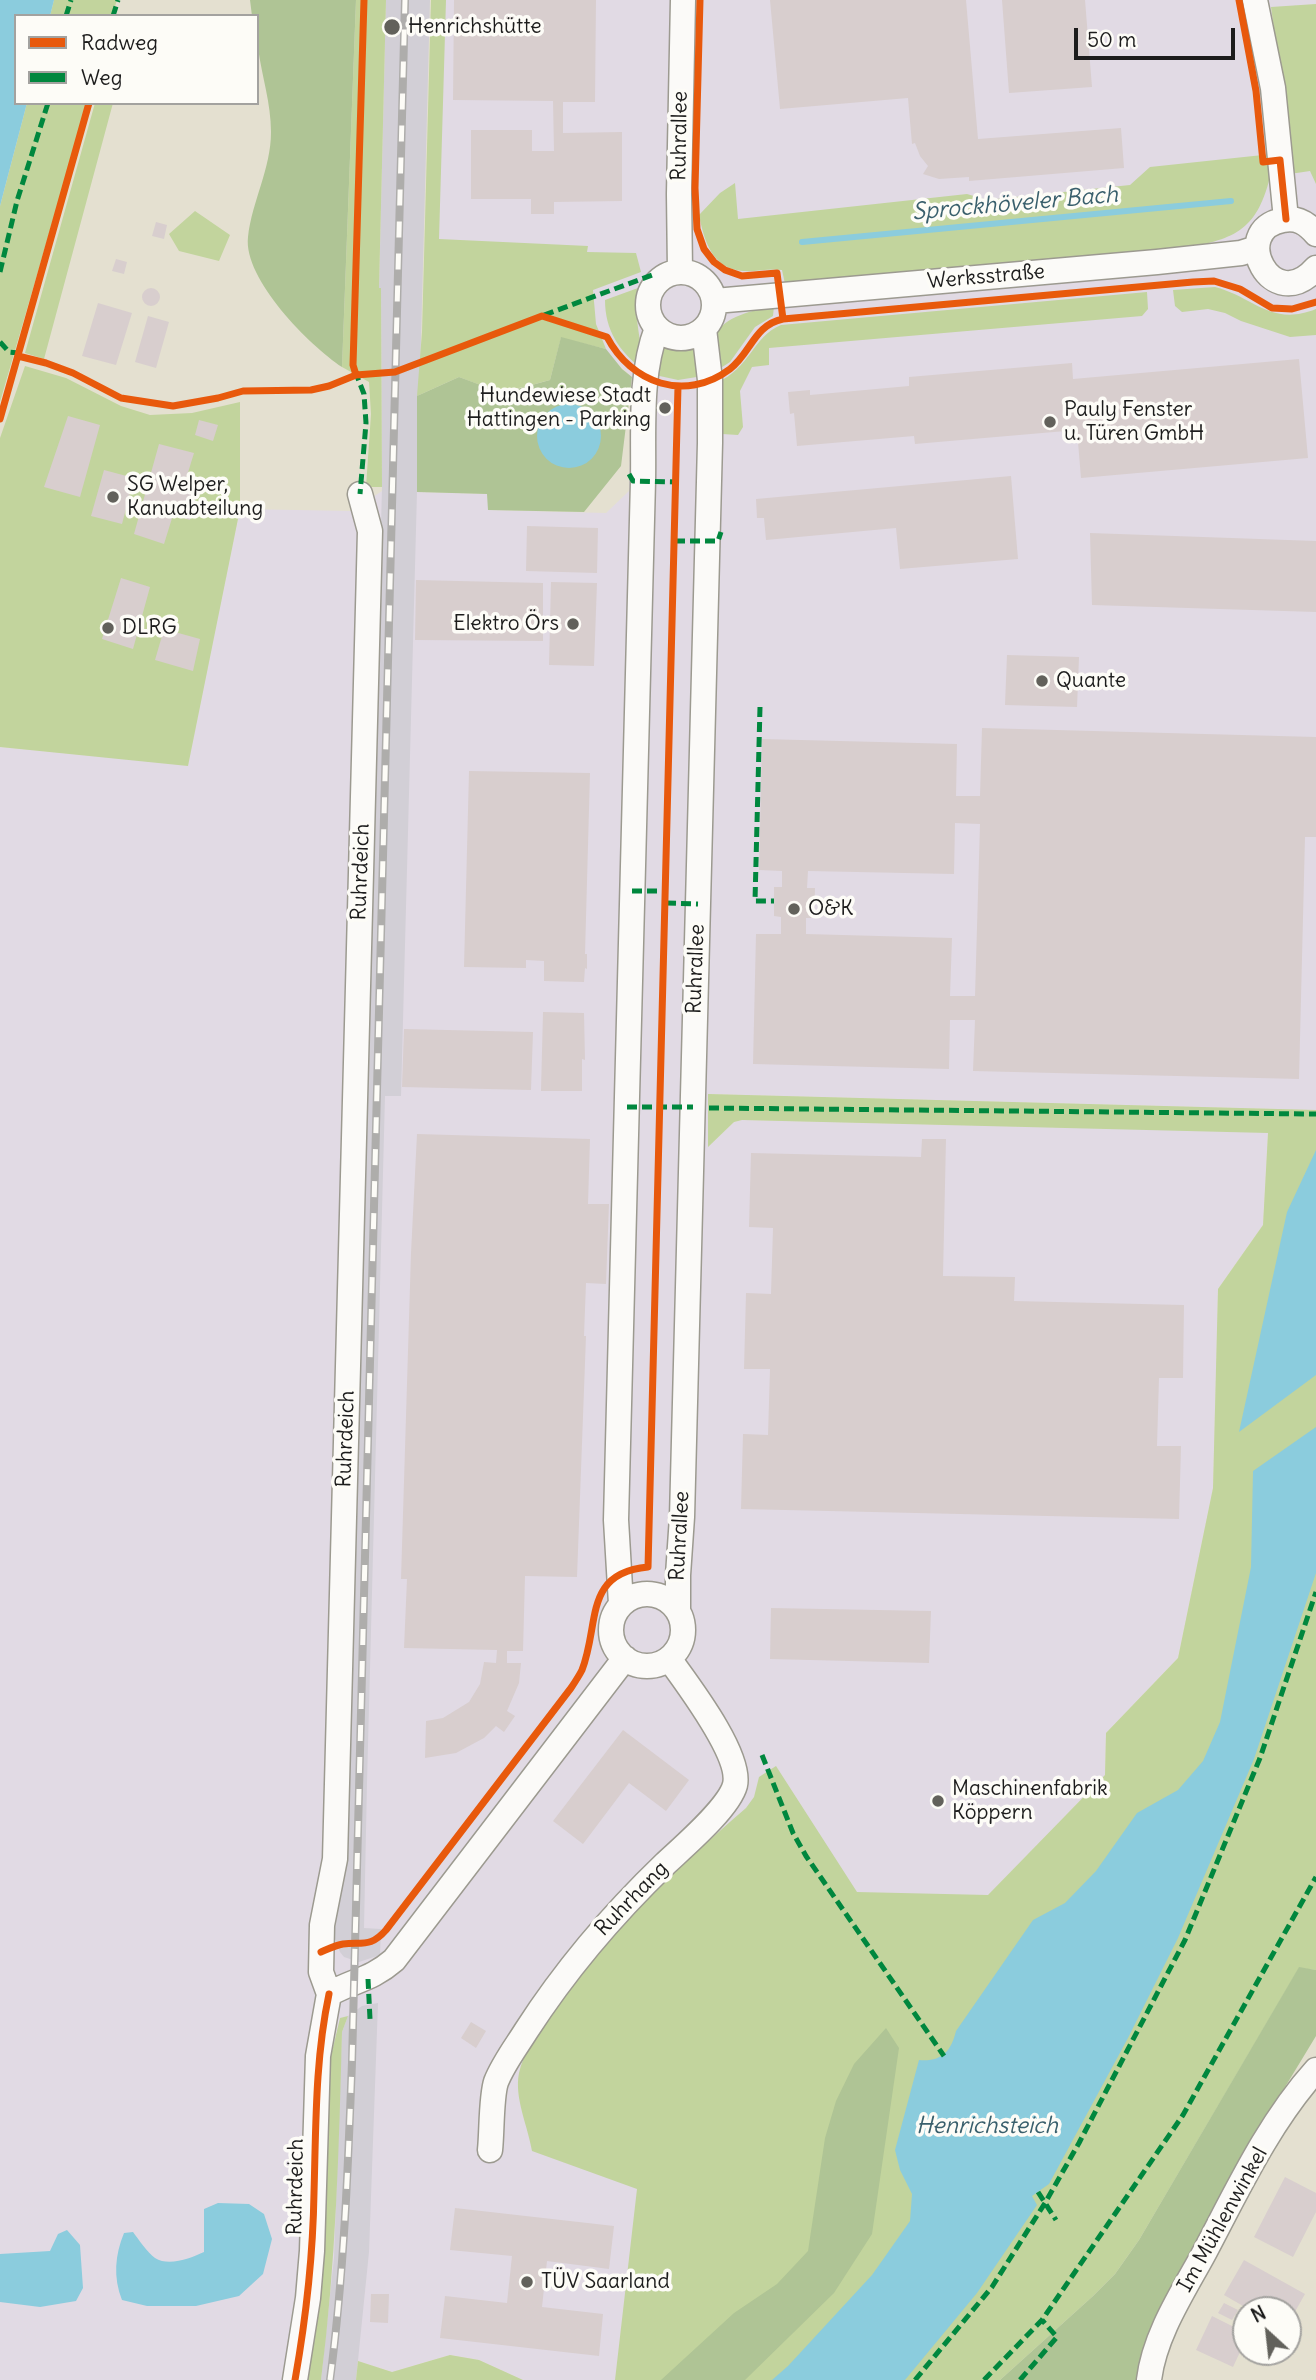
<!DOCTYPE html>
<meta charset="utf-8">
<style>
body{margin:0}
#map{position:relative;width:1316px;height:2380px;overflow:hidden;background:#e4e0d0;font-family:Delius,sans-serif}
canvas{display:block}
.legend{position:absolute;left:14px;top:14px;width:245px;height:91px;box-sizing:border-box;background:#fdfcf7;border:2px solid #a3a29f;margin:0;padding:9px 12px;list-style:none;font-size:21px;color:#1c1c1c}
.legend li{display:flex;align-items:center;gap:14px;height:35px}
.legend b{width:35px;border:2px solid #a3a29f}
.north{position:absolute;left:1232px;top:2296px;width:70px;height:70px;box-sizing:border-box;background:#fdfcf7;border:2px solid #a3a29f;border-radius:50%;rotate:333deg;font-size:19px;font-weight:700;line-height:28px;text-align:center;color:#1c1c1c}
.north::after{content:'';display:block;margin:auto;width:24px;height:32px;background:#62615b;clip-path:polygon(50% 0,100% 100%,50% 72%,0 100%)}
.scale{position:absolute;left:1074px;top:28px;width:161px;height:32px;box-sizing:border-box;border:4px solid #1c1c1c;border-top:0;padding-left:9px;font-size:21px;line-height:24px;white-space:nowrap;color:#1c1c1c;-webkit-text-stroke:5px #fdfcf7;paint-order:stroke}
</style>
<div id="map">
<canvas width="1316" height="2380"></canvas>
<ul class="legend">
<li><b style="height:9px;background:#e8590c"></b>Radweg</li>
<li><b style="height:9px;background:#00873e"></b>Weg</li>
</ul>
<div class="north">N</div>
<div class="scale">50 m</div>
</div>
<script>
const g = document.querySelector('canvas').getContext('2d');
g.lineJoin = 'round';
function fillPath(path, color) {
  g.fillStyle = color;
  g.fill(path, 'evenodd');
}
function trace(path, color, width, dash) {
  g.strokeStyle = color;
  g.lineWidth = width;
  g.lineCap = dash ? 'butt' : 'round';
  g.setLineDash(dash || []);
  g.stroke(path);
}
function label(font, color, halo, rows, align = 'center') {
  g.font = font + ' Delius,sans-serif';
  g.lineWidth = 7;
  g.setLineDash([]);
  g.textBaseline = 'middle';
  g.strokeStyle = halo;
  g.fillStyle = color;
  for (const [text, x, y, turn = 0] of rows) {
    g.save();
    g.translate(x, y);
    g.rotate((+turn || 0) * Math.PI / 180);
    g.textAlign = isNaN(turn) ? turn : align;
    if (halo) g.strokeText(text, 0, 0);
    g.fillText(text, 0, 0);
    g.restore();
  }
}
fillPath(new Path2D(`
 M 431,0 L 1316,0 L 1316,4 L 1271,8 L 1292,151 L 1316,175 L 1316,1110 L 708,1094 L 709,1146 L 734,1122 L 742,1120 L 1268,1132 L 1263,1225 L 1218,1289 L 1213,1488 L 1178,1658 L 1106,1733 L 1105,1775 L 988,1896 L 661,2380 L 523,2380 L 479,2360 L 450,2355 L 392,2372 L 358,2361 L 332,2380 L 0,2380 L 0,747 L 188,765 L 240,509 L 352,511 L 382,491 L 488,494 L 488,510 L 606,513 L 629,491 L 632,377 L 613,359 L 605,349 L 599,337 L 593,312 L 427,365 Z`), '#e1dae4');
fillPath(new Path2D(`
 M 386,0 L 430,0 L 401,1096 L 385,1096 L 367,1783 L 364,1928 L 381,1929 L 380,1955 L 359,1962 L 344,1957 L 340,1952 L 332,1931 L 349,1782 L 382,487 L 381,289 L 379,288 Z
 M 378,2003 L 369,2252 L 356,2380 L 321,2380 L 334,2258 L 342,2032 L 348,2016 L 362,2006 Z`), '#d2cfd6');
fillPath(new Path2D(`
 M 54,0 L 117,0 L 112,16 L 50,16 Z
 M 356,0 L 386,0 L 379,288 L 381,288 L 382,487 L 366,487 L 371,414 L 369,382 L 342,367 Z
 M 431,0 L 446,0 L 439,239 L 588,246 L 587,252 L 636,253 L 641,272 L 593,290 L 596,324 L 606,349 L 561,338 L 550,380 C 506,392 502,394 459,377 L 417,396 L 422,332 Z
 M 1316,4 L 1316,184 L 1310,171 L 1270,177 C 1256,233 1233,239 1180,249 L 785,284 L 782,270 C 769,268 756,272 743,271 C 712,269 704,240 699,215 L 720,193 L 735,183 L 738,219 L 967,194 L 987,200 L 1130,185 L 1150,167 L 1291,152 L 1271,7 Z
 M 27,103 L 87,103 L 0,402 L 0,206 Z
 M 95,103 L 113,103 L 44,359 L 25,353 Z
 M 195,211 L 230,235 L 219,261 L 179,251 L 169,234 Z
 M 1215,287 C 1254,297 1271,327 1316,309 L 1316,335 L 1290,337 L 1241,321 L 1225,313 L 1208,309 L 1182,312 L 1175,306 L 1173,290 Z
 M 638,288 C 632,314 643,342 642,369 C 619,351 605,330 605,300 Z
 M 1147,292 L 1148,309 L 1142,316 L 769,348 L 769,365 L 752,367 L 740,391 L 743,427 L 738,435 L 722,434 L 717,431 L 716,383 C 751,368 752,337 781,325 Z
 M 774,306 L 773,316 L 755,327 L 730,362 L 716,371 C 716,361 714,347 716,337 C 721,316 756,310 774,306 Z
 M 660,344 L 678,349 L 699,346 L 703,376 L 678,380 L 655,375 Z
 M 25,366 L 66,378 L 121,406 L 150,415 L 192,413 L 240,402 L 240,509 L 188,766 L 0,747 L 0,438 Z
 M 708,1094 L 1316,1110 L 1316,1970 L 1299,1968 L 1139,2240 L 1115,2274 L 1093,2296 L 1000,2380 L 615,2380 L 637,2189 L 532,2151 C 528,2126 514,2098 519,2073 C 523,2054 536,2037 547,2021 C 600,1939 672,1872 746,1808 L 754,1797 L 759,1777 L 776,1766 L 857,1892 L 988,1895 L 1105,1775 L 1106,1733 L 1178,1658 L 1213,1488 L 1218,1289 L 1263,1225 L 1268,1133 L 742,1120 L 734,1122 L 708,1147 Z
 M 348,2016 L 342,2032 C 339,2148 336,2264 321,2380 L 306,2380 L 330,2060 L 340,2018 Z
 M 450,2355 L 479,2360 L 523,2380 L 356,2380 L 358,2361 L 392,2372 Z`), '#c2d49d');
fillPath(new Path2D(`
 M 250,0 L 356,0 L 342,367 C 310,346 243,279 248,237 C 252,201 271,169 271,132 C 271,103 262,77 258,48 C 256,38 257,26 257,16 L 252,16 Z
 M 561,337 L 606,349 L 622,369 L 632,377 L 621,466 L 584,512 L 488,510 L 487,494 L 417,492 L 417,396 L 459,377 L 486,387 L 510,391 L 550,380 Z
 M 1299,1967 L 1316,1970 L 1316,2036 L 1222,2191 L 1137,2380 L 1000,2380 L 1093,2296 L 1115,2274 L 1139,2240 Z
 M 886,2028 L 899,2048 L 872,2234 L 834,2293 L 745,2380 L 661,2380 L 734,2313 L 777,2284 L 808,2251 L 825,2138 L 836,2101 L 854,2064 Z`), '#afc495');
fillPath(new Path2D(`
 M 0,0 L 54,0 L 50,16 L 16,16 L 16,103 L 27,103 L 0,206 Z
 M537 436a32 32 0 1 1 64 0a32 32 0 1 1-64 0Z
 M 1316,1150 L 1316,1375 L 1239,1432 L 1287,1212 Z
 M 1316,1427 L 1316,1573 L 1254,1759 L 1178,1938 L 1128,2038 L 1049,2184 L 1032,2196 L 1037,2205 L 977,2293 L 905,2380 L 772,2380 L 788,2366 L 872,2275 L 910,2221 L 912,2194 L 900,2170 L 895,2150 L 919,2060 C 941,2062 951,2052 956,2031 L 1033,1920 L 1065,1903 L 1096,1871 L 1137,1813 L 1178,1790 L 1203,1761 L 1220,1722 L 1251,1567 L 1253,1471 Z
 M 218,2203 L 249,2204 L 264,2214 L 272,2239 L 263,2274 L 239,2296 L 196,2306 L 147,2306 L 122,2300 C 113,2277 115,2255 124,2233 L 133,2232 C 139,2240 147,2252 155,2258 C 169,2267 191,2258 204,2252 L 204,2209 Z
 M 67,2230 L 80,2245 L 83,2288 L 76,2301 L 40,2307 L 0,2302 L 0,2254 L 50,2251 L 58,2234 Z`), '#8bccdd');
trace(new Path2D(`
 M 802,242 L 1231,201`), '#8bccdd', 6);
fillPath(new Path2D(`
 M 454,0 L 596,0 L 595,102 L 563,102 L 563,133 L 622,132 L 622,201 L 554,202 L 554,214 L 531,214 L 531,199 L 471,199 L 471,130 L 532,130 L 532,151 L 554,151 L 553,101 L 453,100 Z
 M 770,0 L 966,0 L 978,139 L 1121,128 L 1124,168 L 969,181 L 969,177 L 939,179 L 923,174 L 928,166 L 920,156 L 915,143 L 912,144 L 908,98 L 780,109 Z
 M 1002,0 L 1085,0 L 1092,87 L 1009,93 Z
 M 156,222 L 167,225 L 164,239 L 152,236 Z
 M 116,259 L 127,262 L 124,274 L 112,271 Z
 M142 297a9 9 0 1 1 18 0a9 9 0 1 1-18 0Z
 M 98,303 L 132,313 L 116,365 L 82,356 Z
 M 148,316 L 169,322 L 156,368 L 135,362 Z
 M 1299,359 L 1308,458 L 1081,478 L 1077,430 L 915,444 L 914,436 L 797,446 L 794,413 L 790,414 L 788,392 L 810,390 L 810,395 L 909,386 L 909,377 L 1072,363 L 1073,379 Z
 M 68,416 L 100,425 L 80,497 L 44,487 Z
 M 199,420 L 218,425 L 213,441 L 195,435 Z
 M 159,444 L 194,453 L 186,479 L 198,483 L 190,520 L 173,515 L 164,544 L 134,534 Z
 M 104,470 L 134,478 L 122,524 L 91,516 Z
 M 1011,476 L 1018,559 L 900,569 L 896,528 L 766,540 L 764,518 L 757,518 L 756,499 Z
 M 527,526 L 598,528 L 597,573 L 526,571 Z
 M 1090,533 L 1316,541 L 1316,612 L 1092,605 Z
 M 121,578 L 150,587 L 133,649 L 102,639 Z
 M 416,580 L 543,583 L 543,641 L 415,640 Z
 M 551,582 L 597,583 L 594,666 L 549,665 Z
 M 164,629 L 200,639 L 193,671 L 155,660 Z
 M 1007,655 L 1079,657 L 1077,707 L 1005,705 Z
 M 982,728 L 1316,737 L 1316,837 L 1305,837 L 1299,1079 L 973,1071 L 975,1020 L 950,1020 L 949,1069 L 753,1064 L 756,934 L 781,934 L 781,917 L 774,916 L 774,887 L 782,887 L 782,871 L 759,870 L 762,739 L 957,744 L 956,796 L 980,796 ZM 955,823 L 980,824 L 975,996 L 950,996 L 952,938 L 806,934 L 806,918 L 814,918 L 815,888 L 807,888 L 808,871 L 954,874 Z
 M 469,771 L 590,773 L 585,954 L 587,954 L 587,969 L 585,968 L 584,982 L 544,981 L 544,961 L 526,960 L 526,968 L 464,967 Z
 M 543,1012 L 584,1013 L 585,1060 L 582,1059 L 582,1091 L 541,1091 Z
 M 404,1029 L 533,1032 L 531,1090 L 402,1087 Z
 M 417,1134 L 590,1139 L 588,1204 L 609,1204 L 606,1284 L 586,1283 L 584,1336 L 586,1336 L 577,1577 L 525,1576 L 523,1651 L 507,1651 L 507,1663 L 521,1663 L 519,1683 L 507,1711 L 515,1716 L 504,1732 L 496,1726 L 484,1738 L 456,1753 L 425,1758 L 426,1721 L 443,1718 L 469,1702 L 480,1684 L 484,1662 L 496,1663 L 497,1650 L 404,1648 L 407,1579 L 401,1579 L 411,1253 Z
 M 922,1139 L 946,1139 L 943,1276 L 1015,1277 L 1014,1301 L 1184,1305 L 1183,1378 L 1159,1378 L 1157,1446 L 1181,1446 L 1179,1519 L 741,1509 L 743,1434 L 768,1435 L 770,1369 L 744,1369 L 746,1293 L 771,1294 L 773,1228 L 749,1227 L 751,1153 L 921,1157 Z
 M 771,1608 L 931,1611 L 929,1663 L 770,1659 Z
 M 623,1730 L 689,1780 L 666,1811 L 629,1783 L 583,1844 L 553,1821 Z
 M 471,2022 L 486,2031 L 476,2048 L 461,2038 Z
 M 1285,2177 L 1316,2193 L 1316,2212 L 1293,2257 L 1254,2237 Z
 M 455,2208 L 614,2226 L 609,2269 L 547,2261 L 542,2307 L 603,2314 L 599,2356 L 440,2338 L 445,2296 L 507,2303 L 512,2256 L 450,2250 Z
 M 1244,2260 L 1305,2294 L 1292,2317 L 1288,2315 L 1288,2310 L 1280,2310 L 1257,2298 L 1250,2310 L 1224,2295 Z
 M 371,2294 L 389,2294 L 388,2323 L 370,2322 Z
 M 1224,2303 L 1238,2310 L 1232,2320 L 1218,2313 Z
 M 1212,2316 L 1238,2329 L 1236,2333 L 1246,2337 L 1246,2352 L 1241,2350 L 1233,2367 L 1196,2350 Z`), '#d8cece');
const minor = new Path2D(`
 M 1255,0 L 1273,88 L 1286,219
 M 1316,234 C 1307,223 1297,217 1283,220 C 1228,230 1272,318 1316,268
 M 680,271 L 679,194 L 683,0
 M648 305a33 33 0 1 1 66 0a33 33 0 1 1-66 0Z
 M 715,301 L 1157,262 L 1241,253 L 1257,248
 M611 1630a36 36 0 1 1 72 0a36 36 0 1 1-72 0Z
 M 621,1604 L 616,1520 L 643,481 C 644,432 639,375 657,328
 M 678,1609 L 678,1575 L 682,1517 L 710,443 L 710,380 L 704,329
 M 329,1994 C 354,1980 371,1980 394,1960 L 625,1658
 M 490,2150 C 492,2132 491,2097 496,2082 C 503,2064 516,2047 526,2031 C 566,1969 612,1915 665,1864 C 683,1847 729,1808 735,1785 C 742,1755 687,1684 670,1660
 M 295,2380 L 308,2298 L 312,2251 L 318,2056 L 329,1994 L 321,1972 L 322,1925 L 335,1859 L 370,531 L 360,494
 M 1149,2380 C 1154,2337 1181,2295 1202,2257 C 1235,2195 1268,2123 1316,2070`);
trace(minor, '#9c9a90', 27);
trace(minor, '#fbfaf8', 24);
const rail = new Path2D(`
 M 330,2380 C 344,2274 348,2169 352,2062 L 405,0`);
trace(rail, '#aeadab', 8);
trace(rail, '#fdfcf7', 5, [16]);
trace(new Path2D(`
 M 66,16 L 71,0
 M 113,16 L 118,0
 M 0,272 L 17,201 L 48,103
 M 544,315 L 655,274
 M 0,342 L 9,352 L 19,353
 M 355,371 L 364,394 L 366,423 L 360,494
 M 629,474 L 633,481 L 676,482
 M 675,541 L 718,541 L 721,532
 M 760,707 L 755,901 L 774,901
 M 632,891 L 666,891
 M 666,903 L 698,904
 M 627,1107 L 693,1107
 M 709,1108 L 1316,1114
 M 762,1755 L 793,1833 L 806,1856 L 944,2056
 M 368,1979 L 370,2019
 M 1038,2192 L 1056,2220
 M 915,2380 L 992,2287 L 1045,2203 L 1079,2143 L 1185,1940 L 1260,1758 L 1316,1592
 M 984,2380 L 1042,2320 L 1183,2115 L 1316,1877
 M 1020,2380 L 1057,2337 L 1042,2320`), '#00873e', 5, [10, 5]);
trace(new Path2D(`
 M 700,0 L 695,188 L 697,229 L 704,249 L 714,262 L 725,270 L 742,276 L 777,273 L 783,319
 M 1239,0 L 1256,91 L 1263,162 L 1280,160 L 1286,219
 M 18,356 L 46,363 L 73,373 L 121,398 L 173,406 L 218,398 L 243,391 L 311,390 L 329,386 L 356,375 L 395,372 L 542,316 L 607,337 C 631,383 685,403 730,369 C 751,353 754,325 783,319 L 1193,282 L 1214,281 L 1240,289 L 1272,308 L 1292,309 L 1316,302
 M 356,375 L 353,365 L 364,0
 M 0,419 L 89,103
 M 321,1952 C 328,1949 336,1945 343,1944 C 364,1942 371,1947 386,1930 L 571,1688 C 575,1682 579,1676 582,1670 C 600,1624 583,1573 648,1567 L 678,386
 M 295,2380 C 306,2318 313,2256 314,2193 C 316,2126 315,2060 329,1994`), '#e8590c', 7);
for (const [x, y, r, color] of [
 [392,27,9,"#62615b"],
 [665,408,7,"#62615b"],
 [1050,422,7,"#62615b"],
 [113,497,7,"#62615b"],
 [573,624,7,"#62615b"],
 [108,628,7,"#62615b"],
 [1042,681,7,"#62615b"],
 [794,909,7,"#62615b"],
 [938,1801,7,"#62615b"],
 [527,2282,7,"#62615b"]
]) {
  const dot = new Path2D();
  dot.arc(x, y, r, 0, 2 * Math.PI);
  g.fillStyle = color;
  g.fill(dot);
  trace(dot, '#fdfcf7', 2.5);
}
label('21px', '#1c1c1c', '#fdfcf7', [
 ["Henrichshütte",408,27],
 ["Hundewiese Stadt",651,396,"right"],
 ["Hattingen - Parking",651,420,"right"],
 ["Pauly Fenster",1064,410],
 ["u. Türen GmbH",1064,434],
 ["SG Welper,",127,485],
 ["Kanuabteilung",127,509],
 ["Elektro Örs",559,624,"right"],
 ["DLRG",122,628],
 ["Quante",1056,681],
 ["O&K",808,909],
 ["Maschinenfabrik",952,1789],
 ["Köppern",952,1813],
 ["TÜV Saarland",541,2282]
], 'left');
label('21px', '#1c1c1c', '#fdfcf7', [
 ["Ruhrallee",680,136,-89],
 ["Werksstraße",986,277,-5],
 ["Ruhrdeich",361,872,-88],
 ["Ruhrallee",696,969,-88],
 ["Ruhrdeich",346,1439,-88],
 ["Ruhrallee",680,1536,-87],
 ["Ruhrhang",632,1899,-46],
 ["Ruhrdeich",296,2187,-89],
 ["Im Mühlenwinkel",1223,2220,-61]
]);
label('italic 23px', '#395f6c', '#fdfcf7', [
 ["Sprockhöveler Bach",1015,204,-5],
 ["Henrichsteich",987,2126]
]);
</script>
